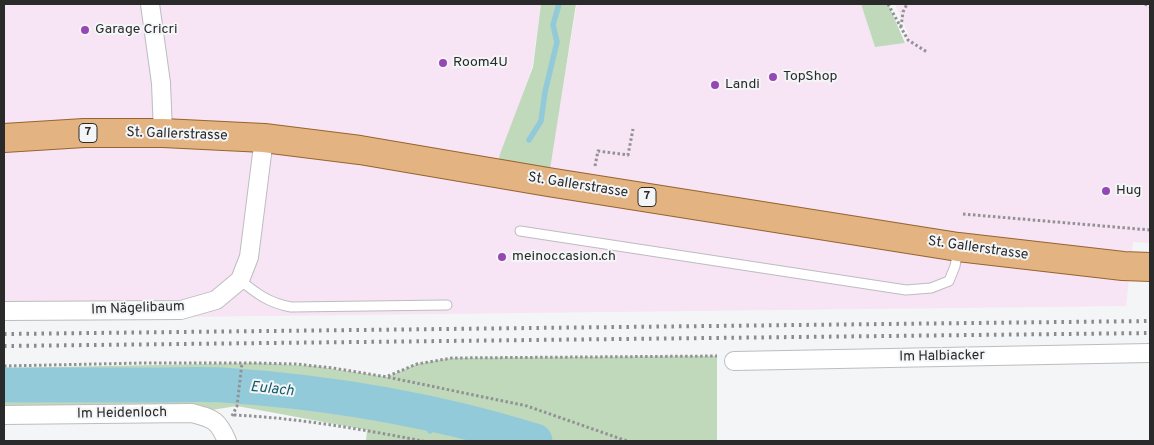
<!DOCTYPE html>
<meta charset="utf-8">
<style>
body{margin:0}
#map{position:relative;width:1154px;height:445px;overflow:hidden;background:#f4f5f7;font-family:Overpass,sans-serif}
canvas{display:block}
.frame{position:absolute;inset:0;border:5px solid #2a2a2b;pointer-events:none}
</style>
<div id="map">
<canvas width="1154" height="445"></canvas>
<div class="frame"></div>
</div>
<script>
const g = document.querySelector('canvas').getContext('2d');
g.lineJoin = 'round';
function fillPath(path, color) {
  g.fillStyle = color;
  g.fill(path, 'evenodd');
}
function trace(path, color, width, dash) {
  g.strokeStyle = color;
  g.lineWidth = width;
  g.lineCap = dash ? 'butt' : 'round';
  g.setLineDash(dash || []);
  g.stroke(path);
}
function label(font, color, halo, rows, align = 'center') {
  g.font = font + ' Overpass,sans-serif';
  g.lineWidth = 4;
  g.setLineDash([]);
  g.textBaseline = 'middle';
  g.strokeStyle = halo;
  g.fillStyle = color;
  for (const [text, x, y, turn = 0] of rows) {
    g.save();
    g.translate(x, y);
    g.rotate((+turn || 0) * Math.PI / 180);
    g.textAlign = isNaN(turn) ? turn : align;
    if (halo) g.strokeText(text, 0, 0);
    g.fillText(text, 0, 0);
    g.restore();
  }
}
fillPath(new Path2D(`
 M 4,4 L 541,4 L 532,67 L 496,172 L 547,182 L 577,4 L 861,4 L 875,47 L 906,43 L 908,33 L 895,4 L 1150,4 L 1150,243 L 1133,242 L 1126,306 L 4,319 Z`), '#f7e4f4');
fillPath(new Path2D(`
 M 541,4 L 576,4 L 548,182 L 496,172 L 500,154 L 533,67 Z
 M 861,4 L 888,4 L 905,43 L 875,47 Z
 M 717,353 L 717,441 L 366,441 L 367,430 L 237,406 L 192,413 L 4,415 L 4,368 L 256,363 L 314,366 L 387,377 L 417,364 L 452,358 L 716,356 Z`), '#c0d9bb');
trace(new Path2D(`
 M 529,140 L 541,121 L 545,92 L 557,42 L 553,25 L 559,4
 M 488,419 L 495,429
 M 430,431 L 444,417`), '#93cad9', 5.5);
trace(new Path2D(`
 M 4,385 C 53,385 102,385 151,385 C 175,385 199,384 223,385 C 328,392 435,410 535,441`), '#93cad9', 35);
const lane = new Path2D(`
 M 520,231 L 906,290 L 931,288 L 949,281 L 955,266 L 958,250
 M 240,280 C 257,294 269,303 291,307 L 447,305`);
const street = new Path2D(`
 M 150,4 L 161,83 L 163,133
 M 4,311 L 181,310 L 216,300 L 240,280 L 249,257 L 264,138
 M 734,361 L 1150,353
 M 4,415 L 192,413 C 214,419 218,420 227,441`);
const primary = new Path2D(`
 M 4,138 L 84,133 L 163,133 L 264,138 L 360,150 L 548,182 L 958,247 L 1123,266 L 1150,267`);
trace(lane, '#bcbdbf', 11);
trace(street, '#bcbdbf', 20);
trace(primary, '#97632e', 30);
trace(new Path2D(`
 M 888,4 L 908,40 L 927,52
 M 1145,4 L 1150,7
 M 901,27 L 903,12 L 907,4
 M 595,166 L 598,151 L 628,155 L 633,129
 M 963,214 L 1150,230
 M 4,366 L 143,363 L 256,363 L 296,364 L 333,368 L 387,377 L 527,406 L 627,441
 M 388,376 L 417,364 L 452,358 L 717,356
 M 234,415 C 298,418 360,429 423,441
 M 232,416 L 237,406 L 242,363`), '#929294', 3, [2.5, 2.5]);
trace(lane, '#fff', 9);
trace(street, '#fff', 18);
trace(primary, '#e4b382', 28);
trace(new Path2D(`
 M 4,334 L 1150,321
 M 4,346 L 1150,333`), '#898a8b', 4, [2.5, 5]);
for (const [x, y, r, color] of [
 [85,30,5,"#9746b6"],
 [443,63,5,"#9746b6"],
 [773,77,5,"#9746b6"],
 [715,85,5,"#9746b6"],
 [1106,191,5,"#9746b6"],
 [502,257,5,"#9746b6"]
]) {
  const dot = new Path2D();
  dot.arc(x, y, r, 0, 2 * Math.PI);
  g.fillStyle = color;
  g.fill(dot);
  trace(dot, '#f4f5f7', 2);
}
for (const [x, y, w] of [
 [88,133,18],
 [647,197,18]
]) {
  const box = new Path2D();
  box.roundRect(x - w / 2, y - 9.5, w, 19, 4);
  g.fillStyle = '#f4f5f7';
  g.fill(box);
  trace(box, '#2a2a2b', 1);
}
label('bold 12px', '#2a2a2b', null, [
 ["7",88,133],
 ["7",647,197]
]);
label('14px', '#2a2a2b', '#f4f5f7', [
 ["Garage Cricri",95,30],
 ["Room4U",453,63],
 ["TopShop",783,77],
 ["Landi",725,85],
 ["Hug",1116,191],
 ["meinoccasion.ch",512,257]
], 'left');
label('14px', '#2a2a2b', '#f4f5f7', [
 ["St. Gallerstrasse",177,135,2],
 ["St. Gallerstrasse",578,186,9],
 ["St. Gallerstrasse",978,249,8],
 ["Im Nägelibaum",138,309,-2],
 ["Im Halbiacker",942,357,-1],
 ["Im Heidenloch",122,414,-1]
]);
label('italic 15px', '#0e5a6a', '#f4f5f7', [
 ["Eulach",272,390,6]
]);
</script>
